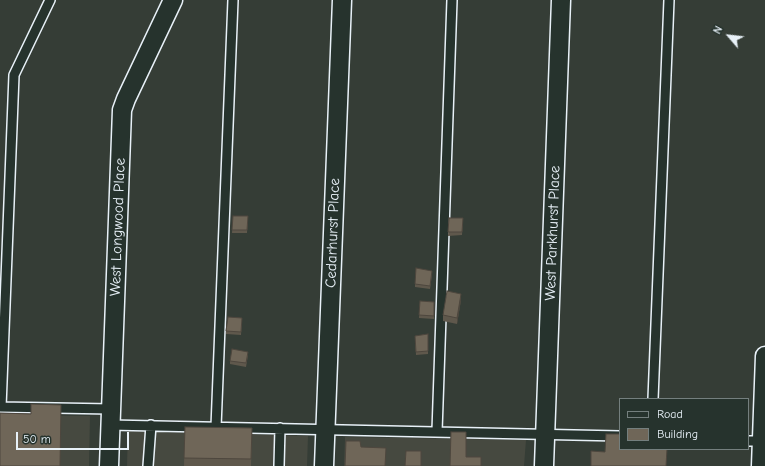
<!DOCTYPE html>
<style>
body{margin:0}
#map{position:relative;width:765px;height:466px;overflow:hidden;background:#353d36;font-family:"Comic Neue",sans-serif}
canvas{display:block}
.legend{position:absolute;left:619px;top:398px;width:130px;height:52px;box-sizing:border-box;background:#26332d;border:1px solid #747f7e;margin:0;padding:5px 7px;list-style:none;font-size:12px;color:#e8f1f8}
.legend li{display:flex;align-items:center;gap:8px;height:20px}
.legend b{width:20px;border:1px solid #747f7e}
.north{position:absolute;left:709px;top:16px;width:40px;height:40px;-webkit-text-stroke:3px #26332d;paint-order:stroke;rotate:298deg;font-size:11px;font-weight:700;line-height:16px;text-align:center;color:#e8f1f8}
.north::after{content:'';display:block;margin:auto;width:14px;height:18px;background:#e8f1f8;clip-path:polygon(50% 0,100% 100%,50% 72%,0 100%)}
.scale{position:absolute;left:16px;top:432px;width:113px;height:18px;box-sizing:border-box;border:2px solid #e8f1f8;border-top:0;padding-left:5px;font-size:12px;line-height:14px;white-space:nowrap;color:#e8f1f8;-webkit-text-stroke:3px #26332d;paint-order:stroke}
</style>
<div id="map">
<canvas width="765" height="466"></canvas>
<ul class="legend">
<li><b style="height:5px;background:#26332d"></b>Road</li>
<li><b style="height:11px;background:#6f6658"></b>Building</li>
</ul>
<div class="north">N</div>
<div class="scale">50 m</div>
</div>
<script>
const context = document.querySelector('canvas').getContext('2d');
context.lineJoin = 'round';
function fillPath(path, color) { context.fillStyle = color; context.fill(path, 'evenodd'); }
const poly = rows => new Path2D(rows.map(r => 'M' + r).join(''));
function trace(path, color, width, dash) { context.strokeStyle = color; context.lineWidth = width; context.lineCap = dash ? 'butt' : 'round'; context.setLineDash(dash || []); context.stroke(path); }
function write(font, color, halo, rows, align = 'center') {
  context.font = font + ' "Comic Neue",sans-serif'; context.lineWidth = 3; context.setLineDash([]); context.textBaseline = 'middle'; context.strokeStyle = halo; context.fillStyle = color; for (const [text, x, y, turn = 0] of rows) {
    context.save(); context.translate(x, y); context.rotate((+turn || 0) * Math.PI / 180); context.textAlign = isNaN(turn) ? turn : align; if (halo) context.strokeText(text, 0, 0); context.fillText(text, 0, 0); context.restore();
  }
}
const built = poly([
 [0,415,90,416,89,466,0,466],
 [128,431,308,436,307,466,127,466],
 [345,437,526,440,524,466,344,466]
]);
const service = poly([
 [653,399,669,0],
 [0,407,111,409],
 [1,407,14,75,50,0],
 [110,425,620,436],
 [216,427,233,0],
 [437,431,452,0],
 [748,441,765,441],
 [148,466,151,425],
 [279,466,280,428]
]);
const minor = poly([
 [109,466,122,110,126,99,173,0],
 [324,466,342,0],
 [544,466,561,0],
 [761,466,765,356]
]);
const wall = poly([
 [233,216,248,216,247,233,232,233],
 [449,218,463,218,462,235,448,236],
 [432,274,430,289,415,287,415,284],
 [461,300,457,324,443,321,443,315],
 [420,301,434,302,434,319,419,318],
 [242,318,241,335,226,334,226,331],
 [428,334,428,354,416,355,415,336],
 [248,355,246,367,230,364,230,361],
 [185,427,252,428,251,466,184,466]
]);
const shadedWall = poly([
 [461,294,461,300,457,324,457,318]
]);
const building = poly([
 [233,216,248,216,247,230,232,230,233,216],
 [449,218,463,218,462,232,448,232,449,218],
 [416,268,432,271,430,286,415,284,416,268],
 [447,291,461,294,457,318,443,315,447,291],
 [420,301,434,302,434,316,419,315,420,301],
 [228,317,242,318,241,332,226,331,228,317],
 [428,334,428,351,416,352,415,336,428,334],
 [232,349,248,352,246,363,230,361,232,349],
 [31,404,61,405,60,466,0,466,0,413,31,414,31,404],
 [185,427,252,428,251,459,184,458,185,427],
 [451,432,466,432,466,457,481,457,481,466,450,466,451,432],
 [606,434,620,434,620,449,667,449,666,466,591,466,591,451,605,452,606,434],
 [346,441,360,441,361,447,386,448,385,466,345,466,346,441],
 [406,451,421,451,421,466,405,466,406,451]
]);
const streetNames = [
 ["West Longwood Place",118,227,-88],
 ["Cedarhurst Place",333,233,-88],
 ["West Parkhurst Place",553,233,-88]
];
fillPath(built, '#464940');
trace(service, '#e8f1f8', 12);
trace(minor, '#e8f1f8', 21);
trace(service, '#26332d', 9);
trace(minor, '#26332d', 18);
fillPath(wall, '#5f584c');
fillPath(shadedWall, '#4e473e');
fillPath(building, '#6f6658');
trace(building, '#4e473e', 1);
write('15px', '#e8f1f8', '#26332d', streetNames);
</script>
